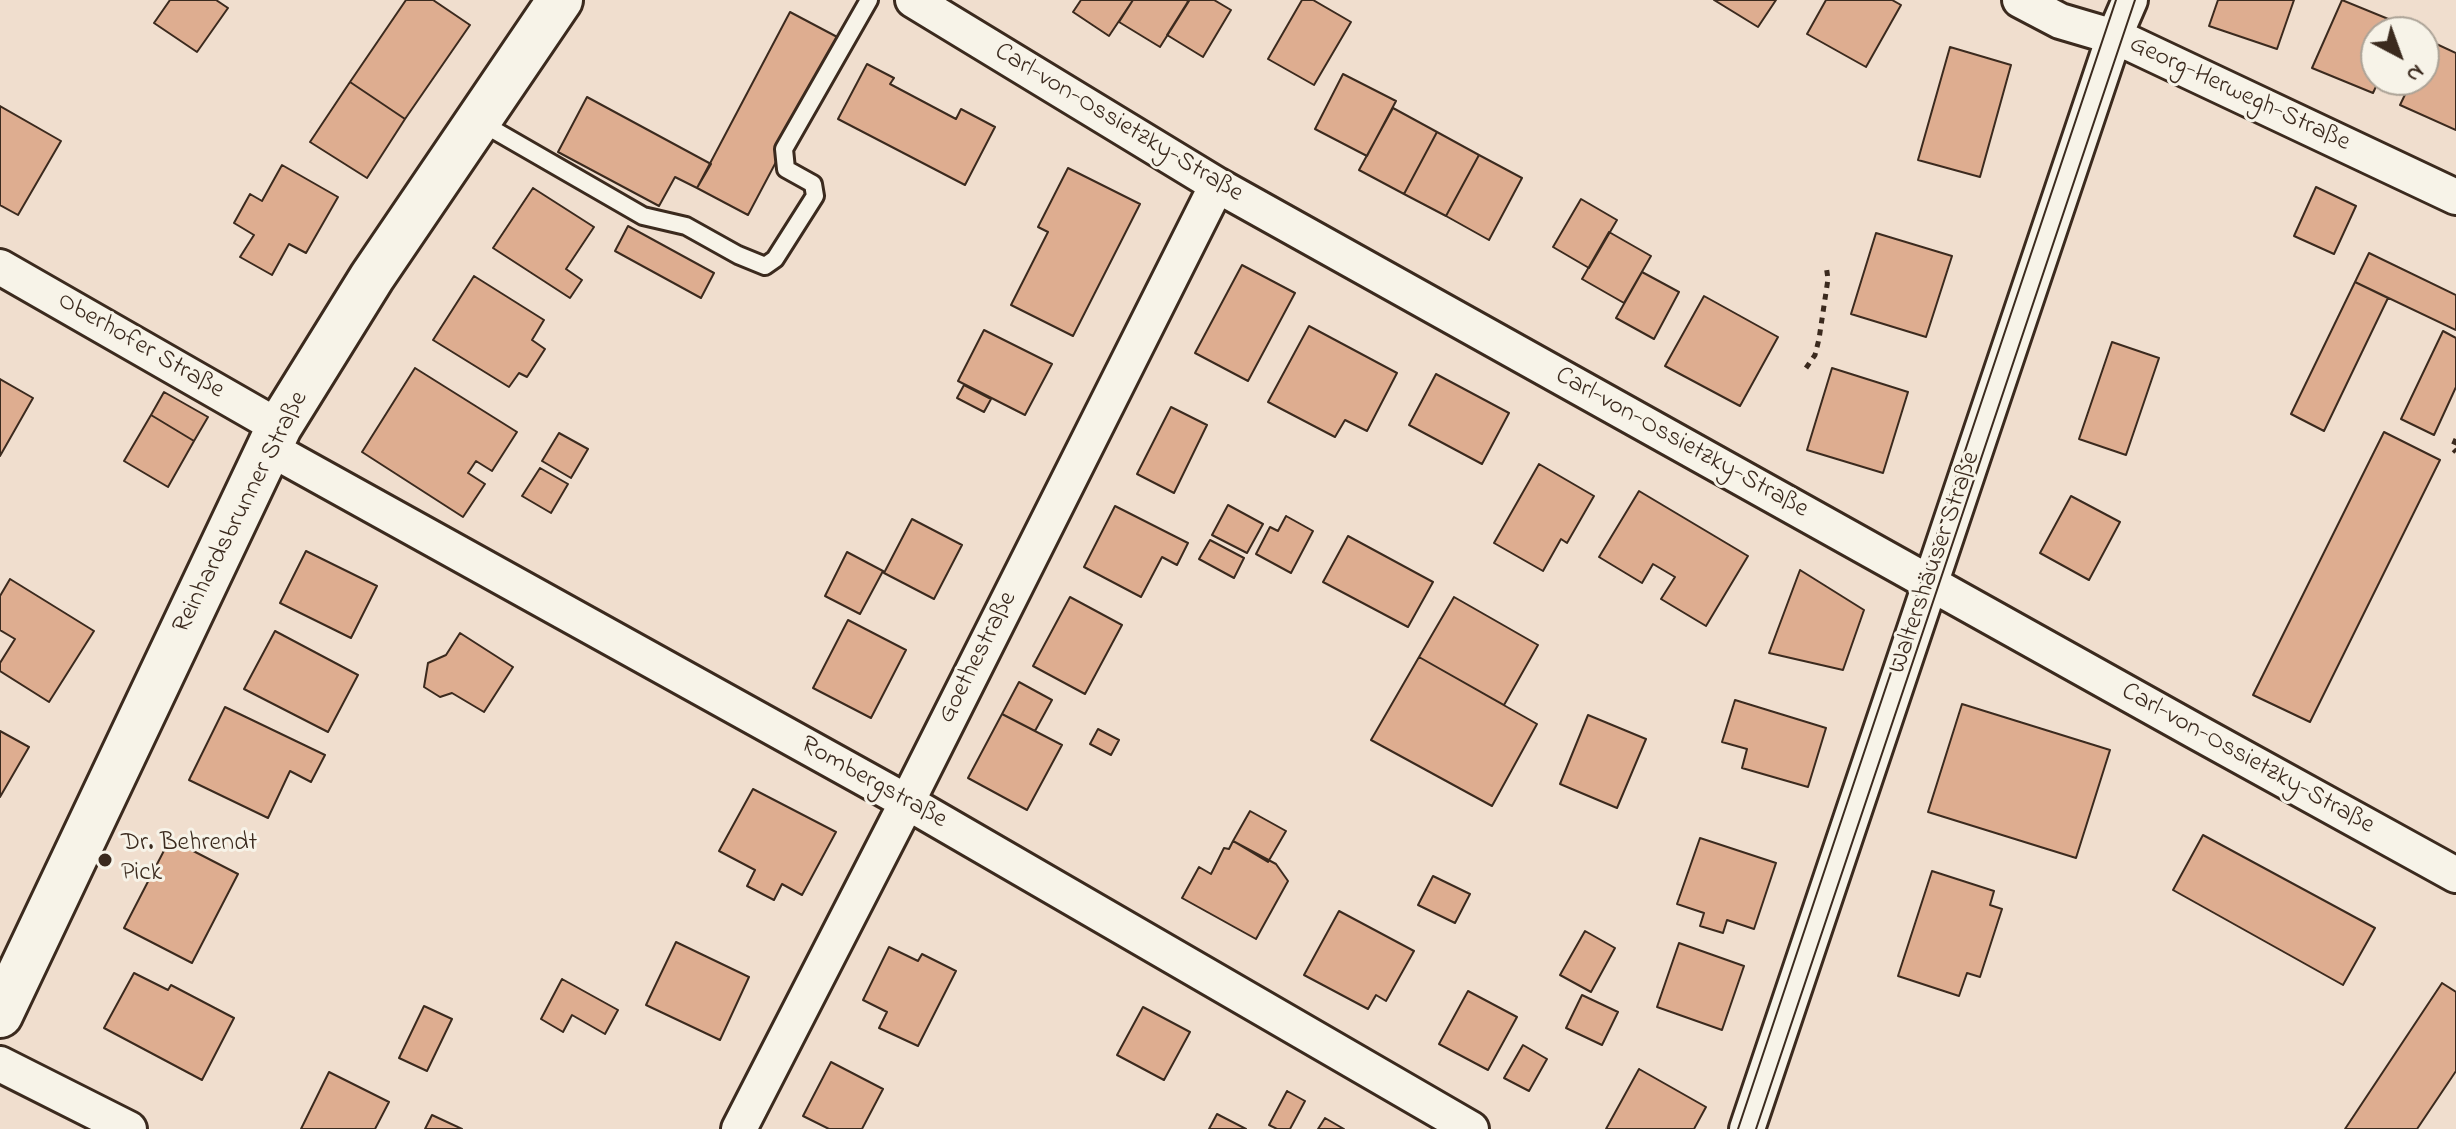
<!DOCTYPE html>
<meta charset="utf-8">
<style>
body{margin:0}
#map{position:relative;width:2456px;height:1129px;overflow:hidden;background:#f0dece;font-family:"Indie Flower",sans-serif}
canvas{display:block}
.north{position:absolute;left:2360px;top:16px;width:80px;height:80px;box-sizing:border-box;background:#f7f3e8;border:2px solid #aca397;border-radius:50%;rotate:139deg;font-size:22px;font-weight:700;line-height:32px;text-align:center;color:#3b2a1e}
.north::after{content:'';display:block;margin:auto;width:28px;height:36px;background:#3b2a1e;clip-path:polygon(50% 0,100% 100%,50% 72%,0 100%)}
</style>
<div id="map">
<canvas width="2456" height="1129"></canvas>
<div class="north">N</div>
</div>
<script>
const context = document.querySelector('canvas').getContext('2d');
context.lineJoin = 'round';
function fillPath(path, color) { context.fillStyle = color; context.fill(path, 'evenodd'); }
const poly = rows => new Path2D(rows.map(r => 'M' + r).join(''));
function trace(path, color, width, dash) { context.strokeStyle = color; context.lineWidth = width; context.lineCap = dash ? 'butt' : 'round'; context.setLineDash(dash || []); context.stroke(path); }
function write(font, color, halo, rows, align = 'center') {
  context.font = font + ' "Indie Flower",sans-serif'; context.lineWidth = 6; context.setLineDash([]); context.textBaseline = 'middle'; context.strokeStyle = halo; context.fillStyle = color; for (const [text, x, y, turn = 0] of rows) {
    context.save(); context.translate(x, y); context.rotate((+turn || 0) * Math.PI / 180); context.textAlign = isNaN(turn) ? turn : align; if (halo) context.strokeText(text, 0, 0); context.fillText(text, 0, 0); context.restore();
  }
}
const building = poly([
 [170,0,216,0,228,8,197,52,154,23,170,0],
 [406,0,433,0,470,25,405,119,350,82,406,0],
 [1081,0,1133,0,1109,36,1073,12,1081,0],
 [1133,0,1186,0,1189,1,1160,47,1119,22,1133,0],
 [1189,0,1214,0,1231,10,1203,57,1167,35,1189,0],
 [1302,0,1313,0,1351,22,1314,85,1268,59,1302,0],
 [1714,0,1776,0,1758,27,1714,0],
 [1826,0,1892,0,1901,5,1866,67,1807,34,1826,0],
 [2218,0,2294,0,2277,49,2209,26,2218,0],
 [2342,0,2403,25,2400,32,2376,32,2376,80,2379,80,2373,93,2312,68,2342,0],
 [790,12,841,39,748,215,697,188,790,12],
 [2430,41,2456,53,2456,130,2400,105,2412,80,2424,80,2424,53,2430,41],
 [1950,47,2011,65,1980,177,1918,160,1950,47],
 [867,64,894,78,890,84,956,119,961,109,995,127,965,185,838,119,867,64],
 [1343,74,1396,101,1367,156,1315,129,1343,74],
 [350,82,405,119,367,178,310,142,350,82],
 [587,97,711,164,697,188,675,177,659,206,558,152,587,97],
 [0,106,61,141,18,215,0,205,0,106],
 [1393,108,1437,132,1404,194,1359,170,1393,108],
 [1437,132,1479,155,1446,216,1404,194,1437,132],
 [1479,155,1522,178,1489,240,1446,216,1479,155],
 [282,165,338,197,306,253,289,244,272,275,240,257,254,235,234,223,250,194,262,201,282,165],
 [1068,168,1140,204,1073,336,1011,305,1048,232,1038,227,1068,168],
 [2316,187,2356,206,2334,254,2294,236,2316,187],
 [533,188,594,227,566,269,582,280,570,298,493,248,533,188],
 [1581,199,1617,220,1589,268,1553,247,1581,199],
 [628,226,714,273,701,298,615,251,628,226],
 [1609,232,1651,256,1624,303,1582,279,1609,232],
 [1876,233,1952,256,1926,337,1851,314,1876,233],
 [2369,253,2456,295,2456,330,2355,282,2369,253],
 [1242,265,1295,293,1248,381,1195,353,1242,265],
 [1642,272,1679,292,1654,339,1616,318,1642,272],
 [474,276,544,320,532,340,545,349,527,377,519,373,509,387,433,340,474,276],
 [2355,282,2388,298,2324,431,2291,414,2355,282],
 [1704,296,1778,337,1740,406,1665,366,1704,296],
 [1309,326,1397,373,1367,431,1345,420,1335,437,1268,402,1309,326],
 [984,330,1052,364,1025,415,958,381,984,330],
 [2443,331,2456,338,2456,387,2434,435,2401,419,2443,331],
 [2112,342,2159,358,2126,455,2079,439,2112,342],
 [415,368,517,432,492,471,476,461,468,473,485,484,463,517,362,452,415,368],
 [1832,368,1908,392,1883,473,1807,450,1832,368],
 [1436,374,1509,413,1482,464,1409,425,1436,374],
 [0,379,33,398,0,456,0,379],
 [964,385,991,399,984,412,957,398,964,385],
 [164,392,208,417,194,441,151,415,164,392],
 [1171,407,1207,425,1174,493,1137,474,1171,407],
 [151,415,194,441,168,487,124,461,151,415],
 [2384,432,2440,460,2310,722,2253,695,2384,432],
 [559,433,588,449,571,478,542,461,559,433],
 [1539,464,1594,496,1567,543,1561,539,1543,571,1494,543,1539,464],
 [540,468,568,484,551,513,522,496,540,468],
 [1639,491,1748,556,1706,626,1661,599,1675,577,1653,564,1642,583,1599,557,1639,491],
 [2071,496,2120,522,2089,580,2040,553,2071,496],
 [1228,505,1263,524,1247,553,1212,535,1228,505],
 [1115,506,1188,543,1177,565,1162,557,1141,597,1084,567,1115,506],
 [1286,516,1313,531,1291,573,1256,554,1270,527,1278,531,1286,516],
 [912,519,962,545,934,599,884,573,912,519],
 [1348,536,1433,582,1408,627,1323,582,1348,536],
 [1210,540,1244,558,1234,578,1199,559,1210,540],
 [306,551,377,586,351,638,280,603,306,551],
 [847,552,883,571,860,614,825,596,847,552],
 [1800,570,1864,610,1843,670,1769,653,1800,570],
 [10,579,94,631,49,702,0,671,0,663,15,639,0,630,0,596,10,579],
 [1070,597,1122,625,1085,694,1033,666,1070,597],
 [1454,597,1538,645,1504,705,1419,657,1454,597],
 [848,620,906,650,871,718,813,688,848,620],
 [275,631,358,675,328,732,244,689,275,631],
 [460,633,513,667,484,712,452,693,440,697,424,687,428,663,446,655,460,633],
 [1419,657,1537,724,1492,806,1371,740,1419,657],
 [1019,682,1052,700,1035,731,1002,714,1019,682],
 [1735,700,1826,728,1808,787,1742,768,1747,749,1722,742,1735,700],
 [1962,704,2110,750,2076,858,1928,812,1962,704],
 [225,707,325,755,311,782,290,771,268,818,189,780,225,707],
 [1002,714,1062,745,1027,810,968,778,1002,714],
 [1588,715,1646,739,1617,808,1560,784,1588,715],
 [1098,729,1119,740,1111,755,1090,744,1098,729],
 [0,731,29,747,0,797,0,731],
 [753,789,836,832,802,895,782,884,774,900,747,886,755,870,719,851,753,789],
 [1250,811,1286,831,1268,862,1233,841,1250,811],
 [2203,835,2375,928,2343,985,2173,890,2203,835],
 [1700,838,1776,863,1754,929,1727,920,1723,933,1700,926,1704,913,1677,904,1700,838],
 [170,839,238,874,192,963,124,928,170,839],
 [1233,841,1276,864,1288,881,1256,939,1182,898,1199,867,1211,874,1224,848,1229,849,1233,841],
 [1932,871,1994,891,1990,905,2002,909,1980,977,1967,973,1959,996,1898,976,1932,871],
 [1433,876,1470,894,1455,923,1418,905,1433,876],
 [1339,911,1414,951,1386,1001,1376,995,1368,1009,1304,975,1339,911],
 [1585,931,1615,948,1591,992,1560,975,1585,931],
 [676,942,749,977,720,1040,646,1005,676,942],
 [1679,943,1744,966,1722,1030,1657,1007,1679,943],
 [889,947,918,961,922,954,956,971,918,1046,879,1028,887,1012,863,1000,889,947],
 [134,973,168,990,171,985,234,1018,202,1080,104,1028,134,973],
 [562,979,618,1010,605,1034,572,1015,563,1032,541,1019,562,979],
 [2442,983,2456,992,2456,1071,2417,1129,2345,1129,2442,983],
 [1468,991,1517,1017,1488,1070,1439,1044,1468,991],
 [1582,995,1618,1012,1602,1045,1566,1028,1582,995],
 [424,1006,452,1019,427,1071,399,1058,424,1006],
 [1143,1007,1190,1032,1164,1080,1117,1055,1143,1007],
 [1523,1045,1547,1059,1529,1091,1504,1078,1523,1045],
 [831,1062,883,1089,862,1129,829,1129,803,1116,831,1062],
 [1639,1069,1706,1107,1694,1129,1606,1129,1639,1069],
 [329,1072,389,1102,375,1129,301,1129,329,1072],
 [1287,1091,1305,1101,1290,1129,1277,1129,1269,1125,1287,1091],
 [1217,1114,1246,1129,1209,1129,1217,1114],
 [432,1115,462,1129,425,1129,432,1115],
 [1325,1118,1344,1129,1318,1129,1325,1118]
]);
const path = poly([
 [1806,368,1815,355,1819,339,1828,279,1826,265],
 [2456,439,2452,448,2456,452]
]);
const lane = poly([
 [480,122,643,216,686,226,738,255,765,266,775,259,815,196,813,184,786,169,784,149,869,0]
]);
const street = poly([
 [913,0,1217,185,2195,731,2456,875],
 [2020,0,2060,21,2121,39,2456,197],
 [0,267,279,427],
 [269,448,907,802,1471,1129],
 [0,1064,129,1129],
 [739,1129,907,802,1217,185],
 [1747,1129,2114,37,2130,0]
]);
const secondary = poly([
 [0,1015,279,427,372,277,560,0]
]);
const tram = poly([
 [1738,1129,2116,0],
 [1756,1129,2135,0]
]);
const markers = [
 [105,860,8,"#3b2a1e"]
];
const streetNames = [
 ["Georg-Herwegh-Straße",2239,95,25],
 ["Carl-von-Ossietzky-Straße",1118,124,31],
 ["Oberhofer Straße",140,347,30],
 ["Carl-von-Ossietzky-Straße",1681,444,29],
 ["Reinhardsbrunner Straße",242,513,-63],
 ["Waltershäuser Straße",1936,563,-71],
 ["Goethestraße",979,658,-63],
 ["Carl-von-Ossietzky-Straße",2247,760,29],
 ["Rombergstraße",873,784,29]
];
const poiNames = [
 ["Dr. Behrendt",121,845],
 ["Pick",121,875]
];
fillPath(building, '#dead90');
trace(building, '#3b2a1e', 2);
trace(lane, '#3b2a1e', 22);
trace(street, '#3b2a1e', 40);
trace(secondary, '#3b2a1e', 50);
trace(path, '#3b2a1e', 5, [6, 6]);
trace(lane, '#f7f3e8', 16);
trace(street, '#f7f3e8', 34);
trace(secondary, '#f7f3e8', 44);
trace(tram, '#3b2a1e', 2);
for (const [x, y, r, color] of markers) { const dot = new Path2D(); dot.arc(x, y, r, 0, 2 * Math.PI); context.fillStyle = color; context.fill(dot); trace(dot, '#f7f3e8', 3); }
write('26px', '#3b2a1e', '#f7f3e8', streetNames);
write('26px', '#3b2a1e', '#f7f3e8', poiNames, 'left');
</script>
